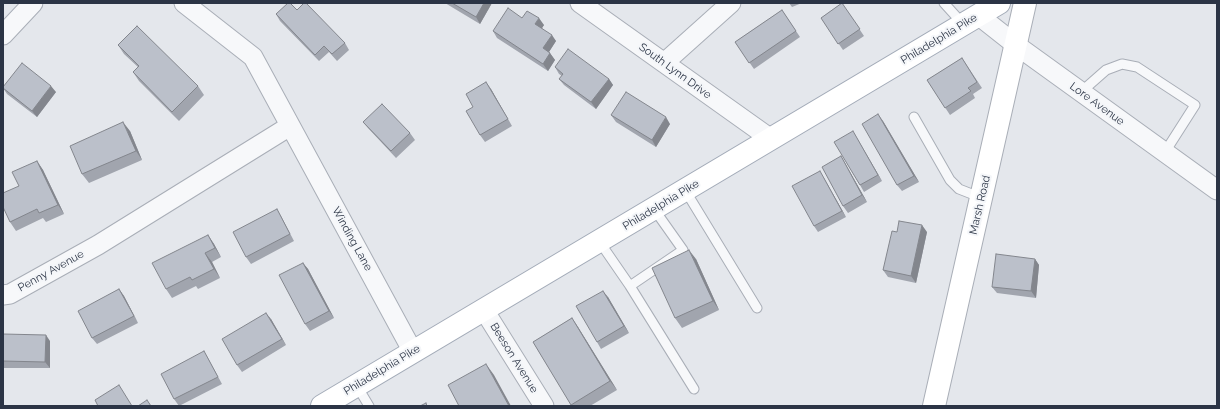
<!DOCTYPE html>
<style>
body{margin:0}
#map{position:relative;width:1220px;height:409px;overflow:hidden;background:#e4e7ec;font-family:Raleway,sans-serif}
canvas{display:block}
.frame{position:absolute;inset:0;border:4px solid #2b3445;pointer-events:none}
</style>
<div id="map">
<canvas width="1220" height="409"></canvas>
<div class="frame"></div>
</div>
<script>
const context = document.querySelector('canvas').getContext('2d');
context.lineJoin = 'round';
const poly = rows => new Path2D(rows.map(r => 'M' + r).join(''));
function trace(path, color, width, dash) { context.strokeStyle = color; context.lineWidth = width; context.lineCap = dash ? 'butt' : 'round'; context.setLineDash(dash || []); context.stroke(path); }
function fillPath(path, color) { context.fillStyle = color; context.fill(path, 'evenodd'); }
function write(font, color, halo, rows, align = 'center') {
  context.font = font + ' Raleway,sans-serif'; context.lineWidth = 4; context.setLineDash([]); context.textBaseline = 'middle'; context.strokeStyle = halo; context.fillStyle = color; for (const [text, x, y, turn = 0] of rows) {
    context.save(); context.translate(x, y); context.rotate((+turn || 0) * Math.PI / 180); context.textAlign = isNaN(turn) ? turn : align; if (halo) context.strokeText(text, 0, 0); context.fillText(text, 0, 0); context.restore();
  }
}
const lane = poly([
 [944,3,963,24],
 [1081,92,1106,70,1122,64,1137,67,1195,105,1165,152],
 [914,117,950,180,959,189,982,198],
 [685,190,757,308],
 [599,241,630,286,683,250,654,209],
 [630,286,694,389],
 [357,386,369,406]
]);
const street = poly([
 [184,3,253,57,413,352],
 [580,3,771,139],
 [978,15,1016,45,1217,190],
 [3,35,33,3],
 [664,63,731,3],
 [3,295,10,294,98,245,290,126],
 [484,310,544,406]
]);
const secondary = poly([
 [934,406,1025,3]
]);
const primary = poly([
 [322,406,999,3]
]);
const wall = poly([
 [445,3,492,3,480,24],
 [789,3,802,3,792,7],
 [842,3,864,36,843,50,821,18],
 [782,10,800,37,754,69,735,42],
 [276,14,345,43,349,50,337,61,329,52,319,61,280,21],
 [522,18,544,25,542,28,556,41,549,52,555,60,548,71,497,38,493,31],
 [118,45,198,86,204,95,179,121,139,81,133,72,138,67,124,54],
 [962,58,982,88,973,94,975,98,950,115,927,80],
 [555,67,609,79,613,85,596,109,564,85,559,79,562,76,559,74],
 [3,88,56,92,37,117,7,94],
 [491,89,512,126,485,142,480,135,473,107],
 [611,115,670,124,656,147,616,122],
 [883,121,919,182,902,191,897,185],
 [363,122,410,133,415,140,396,158,368,128],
 [130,131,142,160,89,183,82,174],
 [853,131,857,138,882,181,864,192,860,185],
 [841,156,845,163,867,202,848,213,843,206],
 [37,161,43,170,64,214,46,222,43,218,16,231,10,222,19,186],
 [824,178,846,217,818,232,814,226],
 [277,209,281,216,294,241,251,264,246,257],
 [897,232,927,232,916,283,888,277,883,270],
 [208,235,214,244,221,257,212,262,220,278,198,289,196,286,172,298,166,289],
 [696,259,719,310,682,328,675,318],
 [1035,259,1039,265,1036,298,997,293,992,287],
 [303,263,308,269,334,318,310,331,305,324],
 [119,289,124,296,138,323,97,344,92,338],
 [608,297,629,333,601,349,597,342],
 [572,318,578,327,617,390,590,406,572,406,533,342],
 [271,319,286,345,242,372,237,365],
 [3,334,50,341,50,368,3,368],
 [204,351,208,358,222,384,179,406,174,399]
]);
const shadedWall = poly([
 [484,3,492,3,480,24,476,17],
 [539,18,544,25,540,31,535,24],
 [552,35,556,41,547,55,543,48],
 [550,53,555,60,548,71,543,64],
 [609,79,613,85,596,109,591,102],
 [486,82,491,89,512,126,508,119],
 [51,86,56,92,37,117,32,111],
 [878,114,883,121,919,182,914,176],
 [666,117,670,124,656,147,652,140],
 [123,122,130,131,142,160,136,151],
 [853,131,857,138,882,181,878,175],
 [841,156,845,163,867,202,862,195],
 [37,161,43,170,64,214,58,205],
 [820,171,824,178,846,217,842,211],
 [922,225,927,232,916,283,911,276],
 [208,235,214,244,221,257,215,248],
 [689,250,696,259,719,310,713,301],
 [205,253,212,262,220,278,214,269],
 [1035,259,1039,265,1036,298,1031,291],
 [303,263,308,269,334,318,329,311],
 [119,289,124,296,138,323,134,316],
 [603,291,608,297,629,333,624,326],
 [266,313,271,319,286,345,282,339],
 [572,318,578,327,617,390,610,381],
 [46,335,50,341,50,368,45,362],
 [486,364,494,375,511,406,509,406]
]);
const building = poly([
 [288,3,290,3,297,10,304,3,306,3,345,43,332,54,324,46,315,55,276,14,288,3],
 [452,3,484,3,476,17,452,3],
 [842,3,860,29,838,44,821,18,842,3],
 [508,8,522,18,527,11,539,18,535,24,552,35,543,48,550,53,543,64,493,31,508,8],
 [782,10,796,31,749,63,735,42,782,10],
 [137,26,198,86,172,112,133,72,139,66,118,45,137,26],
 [568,49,609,79,591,102,559,79,563,74,555,67,568,49],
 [962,58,977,82,968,88,971,91,945,108,927,80,962,58],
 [22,63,51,86,32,111,3,88,3,87,22,63],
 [486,82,508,119,480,135,466,111,473,107,466,94,486,82],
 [626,92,666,117,652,140,611,115,626,92],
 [382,104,410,133,391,151,363,122,382,104],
 [878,114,914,176,897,185,862,124,878,114],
 [123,122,136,151,82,174,70,146,123,122],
 [853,131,878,175,860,185,834,142,853,131],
 [841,156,862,195,843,206,822,167,841,156],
 [37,161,58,205,39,213,37,209,10,222,3,207,3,193,19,186,12,172,37,161],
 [820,171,842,211,814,226,792,186,820,171],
 [277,209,290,234,246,257,233,232,277,209],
 [899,221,922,225,911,276,883,270,892,231,897,232,899,221],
 [208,235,215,248,205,253,214,269,192,280,190,277,166,289,152,263,208,235],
 [689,250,713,301,675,318,652,268,689,250],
 [996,254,1035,259,1031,291,992,287,996,254],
 [303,263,329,311,305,324,279,275,303,263],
 [119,289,134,316,92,338,78,311,119,289],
 [603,291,624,326,597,342,576,306,603,291],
 [266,313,282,339,237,365,222,339,266,313],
 [572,318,610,381,571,405,533,342,572,318],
 [3,334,46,335,45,362,3,361,3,334],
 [204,351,218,377,174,399,161,374,204,351],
 [486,364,509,406,459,406,448,385,486,364],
 [119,385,132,406,98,406,95,400,119,385],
 [147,400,151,406,138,406,147,400],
 [426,403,427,406,420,406,426,403]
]);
const streetNames = [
 ["Philadelphia Pike",939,39,-31],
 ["South Lynn Drive",675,71,36],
 ["Lore Avenue",1097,104,36],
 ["Philadelphia Pike",661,205,-31],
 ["Marsh Road",980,205,-77],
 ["Winding Lane",352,239,61],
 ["Penny Avenue",51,271,-29],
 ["Beeson Avenue",514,358,58],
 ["Philadelphia Pike",382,370,-31]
];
trace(lane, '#a9aeb7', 11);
trace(street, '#a9aeb7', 21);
trace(secondary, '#a9aeb7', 24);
trace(primary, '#a3abb8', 24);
trace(lane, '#f7f8fa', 9);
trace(street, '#f7f8fa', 19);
trace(secondary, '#fff', 22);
trace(primary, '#fff', 22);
fillPath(wall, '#a1a5ae');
fillPath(shadedWall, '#83868d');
fillPath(building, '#bbc0ca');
trace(building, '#83868d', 1);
write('11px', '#2b3445', '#f4f6f9', streetNames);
</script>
